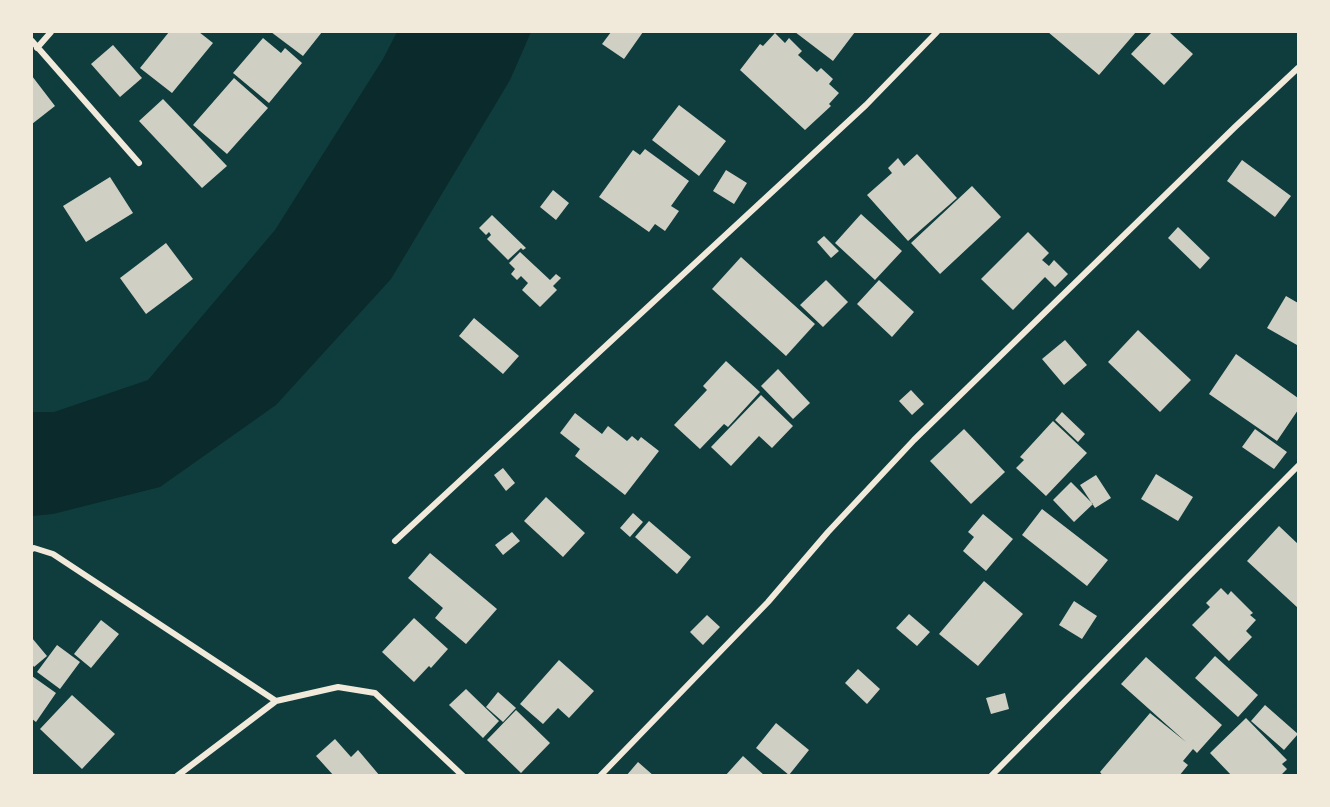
<!DOCTYPE html>
<style>
body{margin:0}
#map{position:relative;width:1330px;height:807px;overflow:hidden;background:#0f3d3e;font-family:Georgia,serif}
canvas{display:block}
.frame{position:absolute;inset:0;border:33px solid #f1e9da;pointer-events:none}
</style>
<div id="map">
<canvas width="1330" height="807"></canvas>
<div class="frame"></div>
</div>
<script>
const context = document.querySelector('canvas').getContext('2d');
context.lineJoin = 'round';
function fillPath(path, color) { context.fillStyle = color; context.fill(path, 'evenodd'); }
const poly = rows => new Path2D(rows.map(r => 'M' + r).join(''));
function trace(path, color, width, dash) { context.strokeStyle = color; context.lineWidth = width; context.lineCap = dash ? 'butt' : 'round'; context.setLineDash(dash || []); context.stroke(path); }
const water = poly([
 [397,32,531,32,510,80,391,279,276,405,160,487,53,514,32,516,32,412,54,412,148,380,275,230,383,59]
]);
const building = poly([
 [169,32,199,32,213,43,172,93,140,68],
 [271,32,322,32,303,56],
 [611,32,643,32,624,59,602,44],
 [795,32,855,32,833,61],
 [1048,32,1136,32,1099,75],
 [1152,32,1169,32,1193,54,1164,85,1131,54],
 [775,33,785,43,789,38,802,51,798,55,817,72,821,68,833,79,829,84,839,93,829,104,831,106,805,130,740,70,760,44,763,46],
 [263,38,281,53,285,48,302,63,269,103,233,73],
 [113,45,142,78,120,97,91,64],
 [32,76,55,106,32,124],
 [234,78,268,108,227,154,193,125],
 [163,99,227,166,202,188,139,121],
 [679,105,726,141,699,176,652,140],
 [645,149,689,181,671,206,679,211,665,231,655,224,649,232,599,197,633,150,640,155],
 [917,154,957,198,908,241,867,195,892,173,888,168,898,158,904,166],
 [1242,160,1291,196,1275,217,1227,181],
 [726,170,747,183,734,204,713,191],
 [110,177,133,213,86,242,63,206],
 [972,186,1001,217,940,274,911,243],
 [553,190,569,203,556,220,540,207],
 [861,214,902,251,875,280,835,243],
 [492,215,526,248,523,250,521,248,508,260,487,239,491,235,489,232,486,235,479,228],
 [1178,227,1210,258,1200,269,1168,238],
 [1028,232,1049,253,1042,260,1049,266,1054,260,1068,274,1055,287,1045,277,1013,310,981,279],
 [824,236,839,251,831,258,817,242],
 [166,243,193,279,146,314,120,278],
 [520,252,550,280,556,274,561,278,553,286,557,290,540,307,522,290,528,283,521,276,517,280,511,274,515,269,509,263],
 [741,257,815,324,786,356,712,289],
 [826,280,848,302,823,327,800,305],
 [879,280,914,312,892,337,857,304],
 [1286,296,1298,303,1298,342,1297,345,1267,328],
 [474,318,519,356,503,374,459,336],
 [1138,330,1191,380,1160,412,1108,362],
 [1065,340,1087,365,1064,385,1042,359],
 [1236,354,1298,398,1298,410,1277,441,1209,394],
 [726,361,760,392,728,427,724,424,700,449,674,425,707,390,703,386],
 [778,369,810,403,793,419,761,386],
 [911,390,924,404,912,415,899,401],
 [761,395,793,426,772,448,759,436,731,466,711,447],
 [1062,412,1085,434,1078,442,1055,420],
 [575,413,602,434,608,426,627,441,632,436,638,441,641,437,659,451,625,495,575,456,580,449,560,433],
 [1053,421,1087,453,1046,496,1016,468,1024,460,1020,457],
 [964,429,1005,472,971,504,930,461],
 [1255,429,1287,452,1274,469,1242,447],
 [503,468,515,483,506,491,494,475],
 [1156,474,1193,497,1178,521,1141,499],
 [1096,475,1111,498,1095,508,1080,485],
 [1071,482,1093,504,1074,522,1053,500],
 [546,497,585,533,563,557,524,521],
 [1042,509,1108,560,1087,586,1022,535],
 [633,513,643,522,630,537,620,528],
 [983,514,1013,539,986,571,963,551,974,537,968,532],
 [649,521,691,557,677,574,635,537],
 [1279,526,1298,544,1298,608,1247,561],
 [512,532,520,541,503,555,495,545],
 [430,553,497,609,466,644,435,618,443,608,408,578],
 [984,581,1023,614,978,666,939,634],
 [1221,588,1228,595,1231,591,1253,613,1250,615,1256,620,1246,631,1252,637,1229,661,1192,625,1210,607,1206,603],
 [1074,601,1097,616,1082,639,1059,625],
 [909,614,930,632,917,646,896,628],
 [707,615,720,627,703,645,690,632],
 [414,618,448,649,431,668,429,666,414,682,382,652],
 [101,620,119,634,91,668,74,654],
 [32,638,47,656,34,667,32,664],
 [57,645,80,662,60,689,37,672],
 [1215,656,1258,695,1238,717,1195,678],
 [1146,657,1222,725,1197,753,1193,749,1183,761,1188,765,1179,776,1103,776,1100,772,1150,713,1186,742,1121,684],
 [559,660,594,691,569,718,558,708,543,724,520,704],
 [858,669,880,689,867,704,845,683],
 [32,676,56,693,36,722,32,719],
 [466,689,499,721,483,738,449,705],
 [498,692,516,708,503,722,486,707],
 [1005,693,1009,709,991,714,986,698],
 [72,695,115,734,82,769,40,729],
 [1265,705,1298,734,1284,750,1251,721],
 [516,710,550,743,521,773,487,740],
 [1246,718,1287,760,1282,764,1287,769,1280,776,1232,776,1210,753],
 [776,723,809,750,789,775,756,748],
 [335,739,351,757,358,750,380,776,334,776,316,756],
 [743,756,765,776,725,776],
 [638,762,654,776,626,776]
]);
const minor = poly([
 [32,41,139,163],
 [37,48,51,32],
 [395,541,866,105,937,32],
 [32,549,34,548,53,554,276,701],
 [177,776,276,701,338,687,375,693,463,776],
 [600,776,768,602,828,532,914,440,1235,127,1298,68],
 [991,776,1298,466]
]);
fillPath(water, '#0a2a2b');
fillPath(building, '#cfcfc3');
trace(minor, '#f1e9da', 6);
</script>
